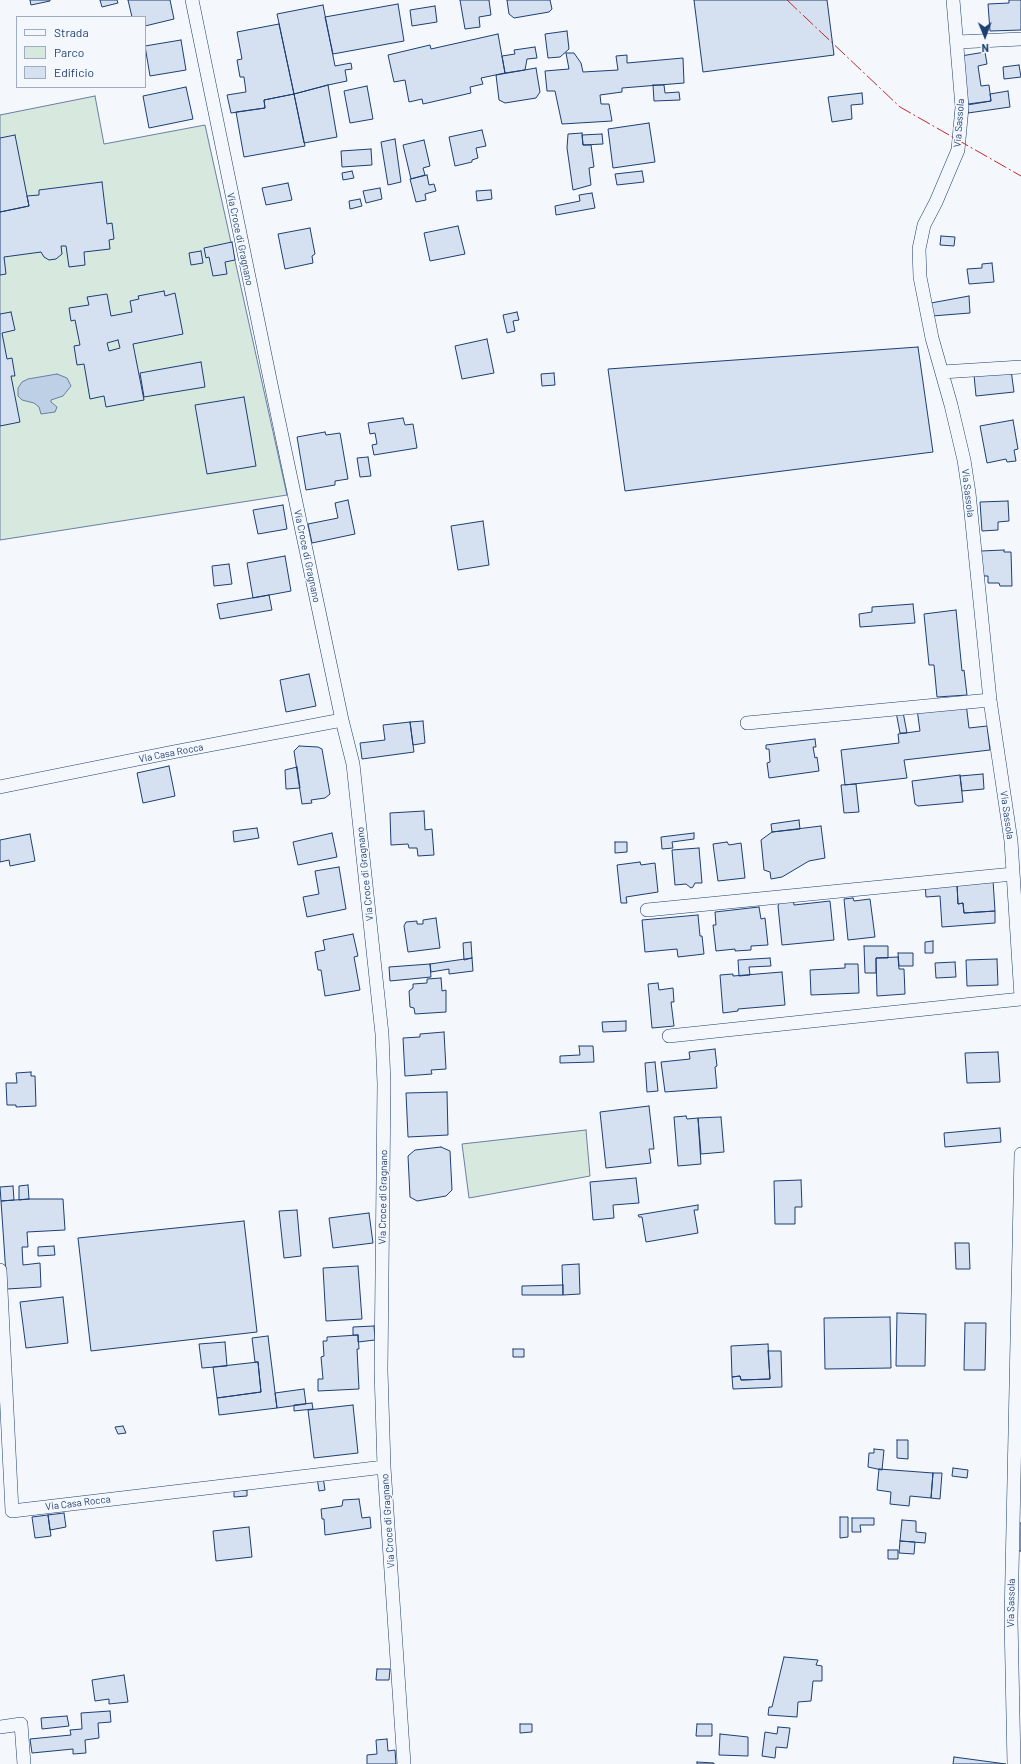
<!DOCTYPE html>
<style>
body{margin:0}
#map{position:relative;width:1021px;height:1764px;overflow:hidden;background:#f4f7fb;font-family:Barlow,sans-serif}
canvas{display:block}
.legend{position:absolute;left:16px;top:16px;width:130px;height:72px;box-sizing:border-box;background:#f4f7fb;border:1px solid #9eadc5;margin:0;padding:5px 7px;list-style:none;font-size:12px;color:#1d3f73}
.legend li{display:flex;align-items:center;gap:8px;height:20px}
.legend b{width:20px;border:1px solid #9eadc5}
.north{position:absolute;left:965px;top:16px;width:40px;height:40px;-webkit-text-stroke:3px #f4f7fb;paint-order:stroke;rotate:179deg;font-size:11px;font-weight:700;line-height:16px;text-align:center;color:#1d3f73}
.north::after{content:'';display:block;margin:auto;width:14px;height:18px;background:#1d3f73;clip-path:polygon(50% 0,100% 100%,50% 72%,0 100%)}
</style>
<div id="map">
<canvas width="1021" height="1764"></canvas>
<ul class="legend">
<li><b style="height:5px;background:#f4f7fb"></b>Strada</li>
<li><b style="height:11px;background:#d7e8df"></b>Parco</li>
<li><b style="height:11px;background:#d5e0f0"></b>Edificio</li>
</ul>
<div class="north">N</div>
</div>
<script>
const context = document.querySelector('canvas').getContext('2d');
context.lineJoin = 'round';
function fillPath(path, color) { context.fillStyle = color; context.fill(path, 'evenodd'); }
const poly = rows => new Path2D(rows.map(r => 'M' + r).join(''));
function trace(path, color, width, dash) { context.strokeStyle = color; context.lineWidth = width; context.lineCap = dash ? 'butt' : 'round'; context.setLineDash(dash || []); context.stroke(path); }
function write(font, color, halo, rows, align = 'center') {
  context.font = font + ' Barlow,sans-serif'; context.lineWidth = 3; context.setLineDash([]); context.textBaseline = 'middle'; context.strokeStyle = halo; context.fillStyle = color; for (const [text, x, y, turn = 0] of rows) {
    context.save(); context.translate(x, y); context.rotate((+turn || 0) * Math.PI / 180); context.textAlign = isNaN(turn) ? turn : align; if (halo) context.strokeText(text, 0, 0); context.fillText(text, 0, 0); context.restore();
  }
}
const green = poly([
 [95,96,104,144,205,125,287,495,0,540,0,115,95,96],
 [586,1130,590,1176,469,1198,462,1144,586,1130]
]);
const water = poly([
 [57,374,67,378,71,386,63,396,51,400,51,402,57,407,55,412,41,414,39,407,34,403,22,400,18,396,18,388,22,382,28,379,57,374]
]);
const building = poly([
 [30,0,50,0,50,1,31,5,30,0],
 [100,0,117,0,118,3,102,7,100,0],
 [128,0,170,0,174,19,145,26,145,17,132,17,128,0],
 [460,0,489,0,491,15,479,17,480,27,465,29,460,0],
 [507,0,550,0,552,9,549,12,514,18,509,14,507,0],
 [694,0,827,0,834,55,703,72,694,0],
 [1009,0,1021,0,1021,30,990,31,988,4,1009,3,1009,0],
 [398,4,404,41,333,54,325,17,398,4],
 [323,5,335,66,351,63,352,69,345,70,347,81,328,85,294,94,277,14,323,5],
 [435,6,437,22,412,26,410,10,435,6],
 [279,24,294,94,264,100,265,108,231,113,227,95,246,92,244,77,240,77,237,60,242,59,237,32,279,24],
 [567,31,569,49,560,57,548,58,545,34,567,31],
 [498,34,505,73,481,78,483,84,470,87,471,93,423,104,422,99,409,102,405,80,394,82,388,55,430,45,431,49,498,34],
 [181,40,186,70,150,76,145,46,181,40],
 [535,47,537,58,527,59,525,70,505,73,502,56,515,54,514,50,535,47],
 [985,52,987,64,978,66,981,86,989,85,991,101,968,104,961,56,985,52],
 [566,53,574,53,581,63,583,72,618,70,616,56,627,55,627,63,683,58,684,83,622,88,622,92,600,95,601,104,609,104,612,121,562,124,555,91,547,91,545,71,569,69,566,53],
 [1019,65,1021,77,1004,79,1003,67,1019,65],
 [536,68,540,92,536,98,505,103,499,100,496,75,536,68],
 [328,85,337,137,304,143,294,94,328,85],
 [653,85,664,85,665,93,679,92,680,100,654,101,653,85],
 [367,86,373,119,350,123,344,91,367,86],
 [186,87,193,119,149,128,143,96,186,87],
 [1008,91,1010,107,968,113,967,105,991,101,990,94,1008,91],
 [862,93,863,104,851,105,852,119,832,122,828,97,862,93],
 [294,94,305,146,244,157,236,112,265,108,264,100,294,94],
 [649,123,655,162,613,168,608,129,649,123],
 [482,130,486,146,476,148,478,158,472,160,472,162,455,166,449,137,482,130],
 [582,133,583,145,591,145,594,167,589,168,591,185,573,190,567,148,568,134,582,133],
 [602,134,603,144,583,145,582,135,602,134],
 [15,135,29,206,0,212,0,138,15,135],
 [395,139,401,182,388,185,381,142,395,139],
 [424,140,430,166,423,168,425,175,411,179,403,145,424,140],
 [371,149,372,165,342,167,341,151,371,149],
 [352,171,354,178,343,180,342,173,352,171],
 [642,171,644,182,617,185,615,174,642,171],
 [427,175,429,185,434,184,436,191,425,194,426,200,416,202,410,179,427,175],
 [102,182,107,224,112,223,114,239,109,240,110,249,84,252,85,265,69,267,66,246,61,246,62,254,56,259,49,260,44,257,41,252,4,257,6,274,0,275,0,212,29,206,27,196,39,195,39,190,102,182],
 [288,183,292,200,266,205,262,188,288,183],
 [380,188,382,199,366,203,363,191,380,188],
 [491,190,492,199,477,201,476,191,491,190],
 [592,193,595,208,556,215,555,206,580,201,579,195,592,193],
 [360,199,362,206,350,209,349,201,360,199],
 [458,226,465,254,430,261,424,233,458,226],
 [310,228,315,254,312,256,313,263,285,269,278,234,310,228],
 [941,236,955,237,954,246,940,245,941,236],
 [232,242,235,260,225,262,227,274,213,276,209,257,206,258,204,248,232,242],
 [201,251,203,263,191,265,189,253,201,251],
 [992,263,994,282,969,284,967,269,982,268,982,264,992,263],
 [164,291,165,296,175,293,183,334,133,344,144,400,106,407,104,396,90,399,84,364,77,365,74,346,80,345,75,320,71,321,69,308,89,305,87,297,107,294,111,316,132,312,130,301,139,299,138,296,164,291],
 [118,340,120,348,109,351,107,343,118,340],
 [969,296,970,313,932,316,931,303,969,296],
 [11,312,15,330,2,333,7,359,12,358,15,376,11,376,20,422,0,426,0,314,11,312],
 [517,312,519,320,513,321,515,331,507,333,503,315,517,312],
 [487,339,494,373,462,379,455,346,487,339],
 [918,347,933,452,625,491,608,369,918,347],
 [201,362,205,387,144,397,140,373,201,362],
 [1011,370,1014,392,976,396,974,375,1011,370],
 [554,373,555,385,542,386,541,374,554,373],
 [244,397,256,466,207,474,195,405,244,397],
 [403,418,405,425,413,424,417,448,374,455,372,445,377,444,375,433,370,434,368,423,403,418],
 [1013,420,1018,449,1014,450,1016,461,1007,462,1006,459,987,463,980,426,1013,420],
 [325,432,326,435,340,433,348,479,335,481,335,485,306,490,297,437,325,432],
 [368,457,371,476,360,477,357,458,368,457],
 [348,500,355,534,312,543,308,524,338,518,335,503,348,500],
 [1008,501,1009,521,998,522,998,530,982,531,980,502,1008,501],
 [283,505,287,529,258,534,253,510,283,505],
 [483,521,489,565,458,570,451,526,483,521],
 [1004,550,1004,552,1011,552,1012,586,1000,586,999,583,988,583,988,576,982,576,981,551,1004,550],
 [285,556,291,591,253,598,247,563,285,556],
 [229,564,232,584,214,586,212,566,229,564],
 [269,595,272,610,220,619,217,604,269,595],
 [913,604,915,623,860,627,859,614,872,612,872,607,913,604],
 [956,610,962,671,964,670,967,695,937,697,934,665,929,665,924,614,956,610],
 [309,674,316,706,286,712,280,680,309,674],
 [966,703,969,728,987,726,990,750,904,760,907,778,845,785,841,750,899,743,898,734,920,731,917,709,966,703],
 [896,712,903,712,907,733,900,733,896,712],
 [423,721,425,743,413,745,410,722,423,721],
 [410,722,414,752,362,759,360,743,385,740,383,725,410,722],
 [815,739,816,747,813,747,815,758,817,757,819,771,769,778,767,763,770,762,769,749,766,749,766,745,815,739],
 [299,746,318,747,322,749,330,794,325,798,311,800,312,803,302,804,294,751,299,746],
 [169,766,175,796,143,803,137,773,169,766],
 [297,767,300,788,286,789,285,770,297,767],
 [983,774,984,789,962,791,960,776,983,774],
 [960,775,963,802,918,806,915,804,912,781,960,775],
 [856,784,859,812,844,813,841,785,856,784],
 [424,811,425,830,432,829,434,855,418,856,417,848,409,848,408,844,391,845,390,813,424,811],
 [799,820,800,829,772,832,771,824,799,820],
 [821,826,825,858,809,861,782,877,771,879,770,872,764,870,761,840,772,832,821,826],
 [257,828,259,838,234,842,233,831,257,828],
 [332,833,337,857,298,865,293,842,332,833],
 [694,833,694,839,672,842,673,848,662,849,661,837,694,833],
 [30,834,35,861,10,866,9,860,0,862,0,840,30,834],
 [615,842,627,842,627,852,615,853,615,842],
 [727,842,729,845,741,843,745,878,718,881,713,844,727,842],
 [699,848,702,883,695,883,693,887,691,888,686,884,675,885,672,850,699,848],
 [640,862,641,865,655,863,658,892,626,897,627,903,621,903,617,865,640,862],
 [339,867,346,909,307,917,303,897,319,894,315,871,339,867],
 [993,880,995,911,964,913,963,903,958,904,957,883,993,880],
 [925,883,957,885,958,904,963,903,964,913,995,911,995,923,942,927,940,896,926,897,925,883],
 [793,898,794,905,830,901,834,940,782,945,778,906,781,900,793,898],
 [853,898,854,901,870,899,875,937,848,940,844,899,853,898],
 [759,907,761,919,765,918,768,945,751,946,751,950,735,951,735,949,716,951,713,925,716,925,715,912,759,907],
 [698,915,700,936,702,936,704,954,678,957,677,949,645,952,642,920,698,915],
 [436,918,440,948,408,952,404,926,406,922,417,921,417,924,423,924,423,920,436,918],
 [353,934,358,956,354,957,360,990,325,996,321,970,318,970,315,952,325,950,323,940,353,934],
 [933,941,933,953,925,953,925,942,933,941],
 [471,942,472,958,464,960,463,943,471,942],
 [864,946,888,946,888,958,876,958,876,973,865,973,864,946],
 [898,953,913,953,913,966,899,966,898,953],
 [898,957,899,969,904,969,905,994,877,996,876,958,898,957],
 [472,958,473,971,449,974,449,969,431,972,430,964,472,958],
 [770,958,771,966,749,967,750,975,739,976,738,960,770,958],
 [997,959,998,985,967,986,966,960,997,959],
 [955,962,956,977,936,978,935,963,955,962],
 [430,964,431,977,390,981,389,967,430,964],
 [845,964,858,964,859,993,811,995,810,970,845,968,845,964],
 [782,972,785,1005,738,1009,738,1011,723,1013,720,975,733,974,733,976,782,972],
 [441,978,442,991,446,990,446,1012,415,1014,414,1008,410,1007,409,991,413,988,413,984,427,983,427,979,441,978],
 [658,983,659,990,673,988,674,1002,671,1002,674,1026,652,1028,648,984,658,983],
 [626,1021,626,1031,603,1032,602,1022,626,1021],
 [444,1032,446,1069,431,1070,432,1074,405,1076,403,1038,420,1037,420,1034,444,1032],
 [579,1046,593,1046,594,1062,560,1063,560,1056,580,1055,579,1046],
 [715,1049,717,1066,715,1067,717,1088,665,1092,661,1062,690,1059,689,1052,715,1049],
 [998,1052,1000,1082,967,1083,965,1053,998,1052],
 [655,1062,658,1091,647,1092,645,1063,655,1062],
 [31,1072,31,1076,35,1076,36,1106,16,1107,16,1105,7,1105,6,1083,17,1083,16,1073,31,1072],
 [447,1092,448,1135,408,1137,406,1093,447,1092],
 [649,1106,654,1149,649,1149,651,1163,606,1168,600,1112,649,1106],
 [686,1116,687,1119,698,1118,701,1164,678,1166,674,1117,686,1116],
 [721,1117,724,1152,701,1154,698,1118,721,1117],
 [1000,1128,1001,1142,945,1147,944,1133,1000,1128],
 [441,1147,450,1151,452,1190,446,1196,417,1201,410,1197,408,1156,415,1150,441,1147],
 [636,1178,639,1203,613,1205,614,1218,593,1220,590,1182,636,1178],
 [801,1180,802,1207,795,1207,795,1224,775,1224,774,1181,801,1180],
 [28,1185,29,1199,19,1200,19,1186,28,1185],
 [13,1186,14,1200,1,1201,0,1187,13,1186],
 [29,1199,63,1199,65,1230,27,1232,28,1247,22,1247,23,1265,40,1263,41,1287,7,1289,1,1201,29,1199],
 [698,1205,698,1210,694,1210,698,1233,646,1242,642,1217,639,1217,638,1215,698,1205],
 [297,1210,301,1256,284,1258,279,1211,297,1210],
 [369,1213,373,1243,333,1248,329,1218,369,1213],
 [244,1221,257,1332,91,1351,78,1238,244,1221],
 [955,1243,969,1243,970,1269,956,1269,955,1243],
 [54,1246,55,1255,38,1256,38,1247,54,1246],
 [579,1264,580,1294,563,1295,562,1265,579,1264],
 [358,1266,362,1319,326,1321,323,1268,358,1266],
 [563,1285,563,1295,522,1295,522,1286,563,1285],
 [63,1297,68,1343,26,1348,20,1302,63,1297],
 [897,1313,926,1314,925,1366,896,1366,897,1313],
 [890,1317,891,1368,825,1369,824,1318,890,1317],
 [965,1323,986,1323,985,1370,964,1370,965,1323],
 [374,1326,375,1340,358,1342,358,1335,353,1335,353,1327,374,1326],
 [358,1335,359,1349,357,1349,359,1389,318,1391,318,1379,323,1379,321,1357,324,1356,323,1341,327,1341,327,1337,358,1335],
 [268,1336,277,1408,219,1415,217,1398,261,1392,258,1362,255,1362,252,1338,268,1336],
 [225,1342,227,1366,202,1368,199,1344,225,1342],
 [768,1344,770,1379,741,1380,740,1376,732,1377,731,1346,768,1344],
 [513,1349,524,1349,524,1357,513,1357,513,1349],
 [768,1351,781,1351,782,1387,733,1389,732,1377,740,1376,741,1380,770,1379,768,1351],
 [258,1362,261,1392,217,1398,213,1367,258,1362],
 [304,1389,306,1404,277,1408,275,1393,304,1389],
 [312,1403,313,1409,294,1411,294,1405,312,1403],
 [353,1405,358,1453,314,1458,308,1410,353,1405],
 [123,1426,126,1433,118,1434,115,1427,123,1426],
 [897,1440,908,1440,908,1459,897,1458,897,1440],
 [874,1449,884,1450,882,1470,868,1467,869,1453,874,1453,874,1449],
 [953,1468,968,1470,967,1478,952,1476,953,1468],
 [879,1469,933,1473,931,1498,910,1496,909,1506,890,1504,891,1492,877,1490,879,1469],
 [933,1473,942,1473,940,1499,931,1498,933,1473],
 [323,1476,325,1490,319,1491,317,1477,323,1476],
 [247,1490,247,1496,234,1497,234,1491,247,1490],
 [359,1499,362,1518,370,1517,371,1528,325,1535,324,1519,322,1519,321,1509,342,1506,343,1500,359,1499],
 [64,1513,66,1527,50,1530,48,1515,64,1513],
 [48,1515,51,1536,35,1538,32,1517,48,1515],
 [840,1517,848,1517,848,1537,840,1538,840,1517],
 [852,1518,874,1518,874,1525,860,1525,861,1532,852,1532,852,1518],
 [902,1520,916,1521,916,1532,926,1533,925,1543,900,1541,902,1520],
 [1015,1523,1021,1523,1021,1551,1014,1551,1015,1523],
 [249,1527,252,1557,216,1561,213,1531,249,1527],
 [900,1541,915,1542,914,1554,899,1553,900,1541],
 [888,1550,898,1550,898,1559,888,1559,888,1550],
 [784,1657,818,1660,816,1665,822,1666,822,1681,813,1681,811,1701,798,1702,797,1717,768,1715,769,1707,772,1707,784,1657],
 [377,1669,390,1669,389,1680,376,1680,377,1669],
 [124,1675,128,1702,109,1704,109,1699,95,1701,92,1680,124,1675],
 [110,1711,111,1722,98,1723,99,1738,85,1740,86,1753,73,1754,73,1749,32,1753,30,1739,71,1735,70,1730,82,1729,81,1713,110,1711],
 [67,1716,69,1726,42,1729,41,1718,67,1716],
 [520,1724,532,1724,532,1732,520,1733,520,1724],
 [697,1724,712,1724,712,1736,696,1736,697,1724],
 [778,1727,790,1728,787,1748,776,1747,775,1758,762,1756,765,1732,777,1734,778,1727],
 [720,1734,748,1737,748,1756,719,1755,720,1734],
 [387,1739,388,1751,395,1750,396,1764,367,1764,367,1755,377,1754,376,1740,387,1739],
 [954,1757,1006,1764,953,1764,954,1757],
 [697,1762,714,1763,714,1764,697,1764,697,1762]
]);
const street = poly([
 [192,0,272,389,342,720,353,764,382,1034,384,1084,381,1370,384,1467,404,1764],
 [953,0,962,107,958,150,936,202,924,225,919,249,920,277,932,338,951,405,964,460,969,493,990,700,1011,841,1021,997],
 [958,42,1021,39],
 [942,372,1021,367],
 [747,723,990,700],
 [0,787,173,752,342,720],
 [647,910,1013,874],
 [669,1036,1021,999],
 [0,1270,12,1511,384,1467],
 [0,1727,21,1724,24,1764],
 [1014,1764,1011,1619,1021,1154]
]);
const power = poly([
 [787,0,900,107,1021,176]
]);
const streetNames = [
 ["Via Sassola",959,123,-86],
 ["Via Croce di Gragnano",240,239,78],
 ["Via Sassola",968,493,83],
 ["Via Croce di Gragnano",307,556,78],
 ["Via Casa Rocca",171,753,-11],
 ["Via Sassola",1007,815,82],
 ["Via Croce di Gragnano",365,874,-96],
 ["Via Croce di Gragnano",383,1197,-89],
 ["Via Casa Rocca",78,1503,-7],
 ["Via Croce di Gragnano",388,1521,-94],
 ["Via Sassola",1011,1603,-89]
];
fillPath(green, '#d7e8df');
trace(green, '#687fa3', 1);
fillPath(water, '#bed0e5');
trace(water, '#687fa3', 1);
fillPath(building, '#d5e0f0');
trace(building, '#1d3f73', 1);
trace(street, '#1d3f73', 14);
trace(street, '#f4f7fb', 13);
trace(power, '#c62828', 1, [14, 3, 2, 3]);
write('10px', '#1d3f73', '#f4f7fb', streetNames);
</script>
